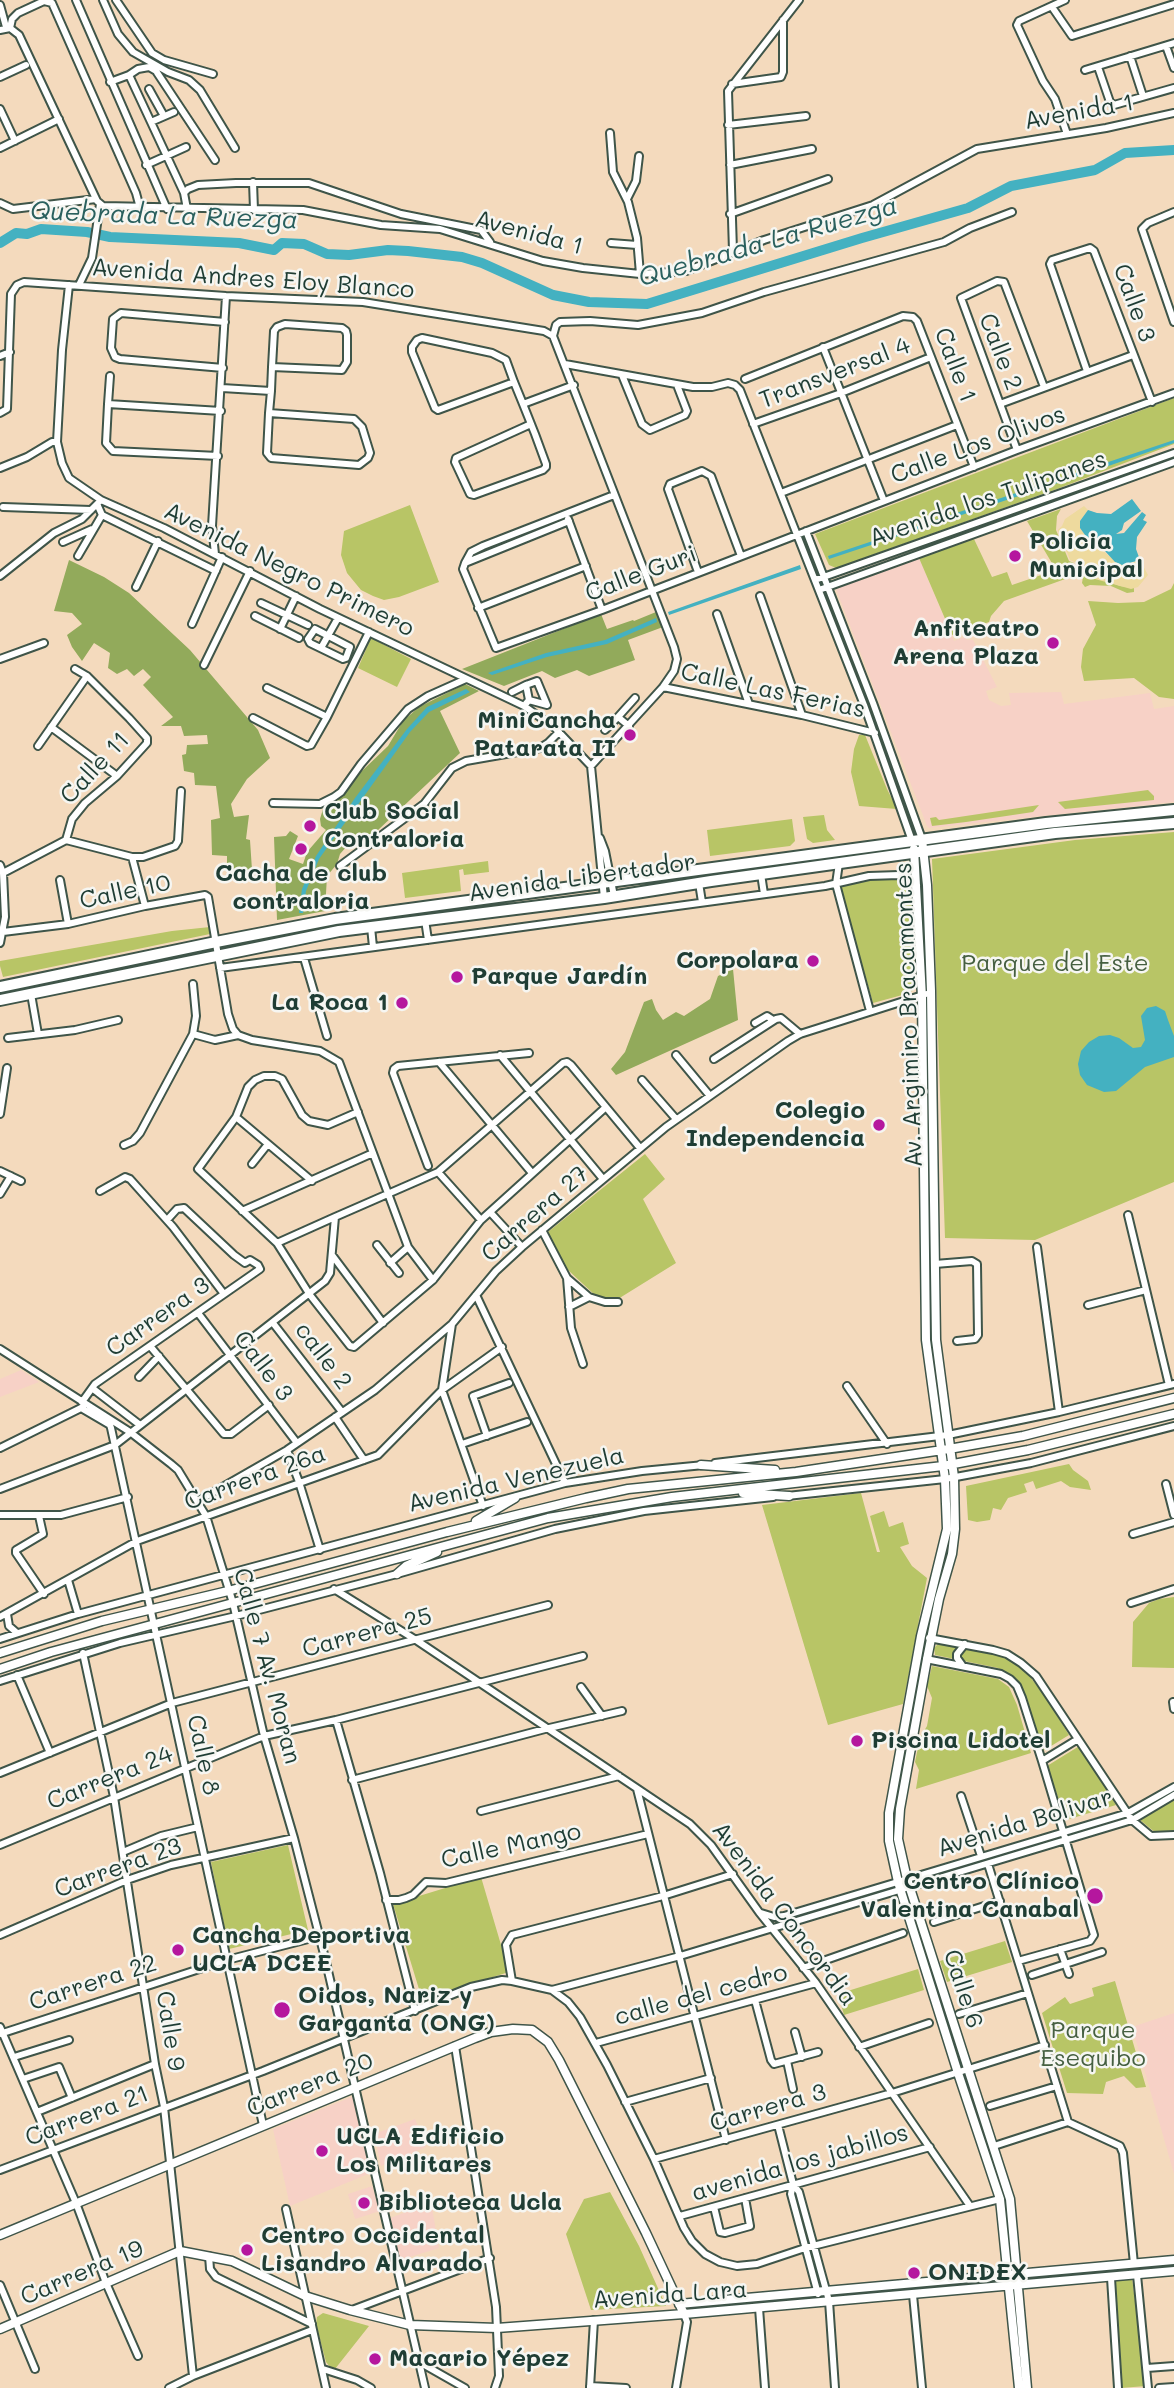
<!DOCTYPE html>
<meta charset="utf-8">
<style>
body{margin:0}
canvas{display:block;background:#f4dabd}
</style>
<canvas width="1174" height="2388"></canvas>
<script>
const context = document.querySelector('canvas').getContext('2d');
context.lineJoin = 'round';
function fillPath(path, color) { context.fillStyle = color; context.fill(path, 'evenodd'); }
const poly = rows => new Path2D(rows.map(r => 'M' + r).join(''));
function trace(path, color, width, dash) { context.strokeStyle = color; context.lineWidth = width; context.lineCap = dash ? 'butt' : 'round'; context.setLineDash(dash || []); context.stroke(path); }
function write(font, color, halo, rows, align = 'center') {
  context.font = font + ' Mali,sans-serif'; context.lineWidth = 5; context.setLineDash([]); context.textBaseline = 'middle'; context.strokeStyle = halo; context.fillStyle = color; for (const [text, x, y, turn = 0] of rows) {
    context.save(); context.translate(x, y); context.rotate((+turn || 0) * Math.PI / 180); context.textAlign = isNaN(turn) ? turn : align; if (halo) context.strokeText(text, 0, 0); context.fillText(text, 0, 0); context.restore();
  }
}
const built = poly([
 [919,558,954,641,965,637,967,640,973,640,997,687,986,691,989,700,1001,706,1011,705,1009,693,1061,692,1064,704,1150,693,1154,709,1174,706,1174,802,929,828,927,826,836,589],
 [21,1370,39,1382,0,1397,0,1379],
 [1174,2013,1174,2174,1132,2027],
 [354,2096,371,2173,290,2206,273,2129],
 [415,2119,426,2147,381,2166,374,2134],
 [372,2186,380,2211,355,2219,348,2194],
 [431,2202,439,2248,397,2261,388,2219]
]);
const green = poly([
 [1174,398,1174,444,1057,489,836,568,829,565,815,534],
 [410,505,439,582,399,597,384,600,373,596,361,590,347,573,341,555,344,531],
 [1061,509,1057,516,1056,530,1069,561,1074,563,1075,568,1084,570,1089,578,1093,576,1120,586,1134,588,1134,592,1127,593,1111,586,1090,585,1085,587,1082,583,1083,577,1081,574,1074,573,1074,570,1068,578,1004,601,991,616,989,622,952,635,919,558,974,539,992,577,1007,572,1012,585,1056,570,1027,521],
 [1174,583,1174,699,1159,697,1134,678,1084,681,1081,667,1083,649,1096,625,1088,601,1118,603,1144,602,1171,589],
 [371,638,411,659,397,687,358,668],
 [859,735,865,735,887,789,897,809,859,806,851,772,854,749],
 [1148,790,1154,796,1154,800,1065,809,1058,802],
 [1039,805,1033,812,966,822,932,826,930,818,936,817,939,820],
 [824,815,827,830,835,840,813,843,807,839,803,817],
 [792,819,795,841,790,846,710,856,707,830],
 [1174,832,1174,1182,1035,1240,945,1238,932,859,1075,840],
 [488,861,489,872,464,875,463,869,459,870,461,891,405,898,402,873],
 [888,878,899,880,911,890,915,986,912,991,906,994,873,1003,840,888,856,882],
 [210,927,210,934,3,977,0,966,0,961,172,931],
 [645,1154,665,1179,643,1199,676,1263,618,1299,597,1297,568,1270,548,1232],
 [1069,1464,1073,1470,1088,1481,1091,1490,1070,1487,1061,1481,1036,1489,1033,1481,1024,1484,1027,1492,1008,1498,1001,1510,993,1508,990,1520,977,1522,968,1520,966,1486],
 [861,1493,877,1552,880,1552,870,1516,884,1511,889,1527,903,1522,909,1544,900,1547,912,1566,927,1578,903,1704,828,1725,762,1505],
 [1174,1597,1174,1668,1132,1667,1133,1622,1149,1603,1159,1599],
 [938,1644,1010,1657,1020,1664,1045,1696,1069,1735,1043,1751,1022,1691,1014,1678,998,1668,935,1655,934,1648],
 [932,1666,998,1679,1009,1687,1017,1705,1031,1753,916,1789,919,1770,915,1762,920,1738,927,1726,932,1698,927,1686],
 [1081,1745,1116,1805,1066,1820,1047,1766],
 [1174,1798,1174,1830,1156,1833,1140,1820],
 [288,1845,308,1930,229,1949,211,1862],
 [481,1877,509,1972,422,1999,393,1904],
 [1005,1941,1012,1962,947,1982,940,1961],
 [918,1969,924,1990,844,2015,838,1994],
 [1115,1981,1146,2087,1136,2088,1124,2076,1106,2082,1103,2094,1067,2093,1042,2013,1065,1997,1070,2004,1094,1996,1092,1988],
 [610,2192,639,2246,666,2306,591,2310,566,2234,584,2199],
 [1132,2278,1146,2386,1121,2388,1114,2280],
 [323,2313,369,2326,335,2369,330,2367,326,2362,316,2324,317,2317]
]);
const forest = poly([
 [69,560,104,577,129,593,190,650,258,730,270,758,247,779,231,804,234,817,249,815,246,839,250,840,252,870,227,871,227,856,212,855,211,820,220,818,216,786,195,785,194,773,184,771,182,755,186,754,187,745,208,744,207,735,184,736,181,726,161,726,173,717,143,685,151,677,143,669,134,676,127,669,117,674,108,668,110,653,94,643,82,661,72,647,67,635,82,624,72,613,54,611],
 [656,612,663,627,628,640,635,660,589,676,577,670,555,678,542,671,504,686,462,669,601,614,607,629,633,620,634,621],
 [465,684,479,691,440,711,460,753,377,831,347,846,340,854,337,864,327,876,325,911,277,920,274,837,286,836,290,831,298,836,289,859,303,864,307,852,326,830,321,826,320,819,323,809,329,799,338,794,388,746,403,721,419,707],
 [733,969,738,1020,616,1075,611,1069,625,1052,644,1002,652,999,656,1010,663,1020,676,1012,684,1016,710,999,718,976]
]);
const sand = poly([
 [1084,506,1088,510,1080,521,1080,528,1085,535,1109,556,1124,566,1140,560,1148,575,1138,587,1131,589,1095,579,1088,568,1070,560,1058,530,1062,526,1065,519]
]);
const water = poly([
 [1174,440,1174,443,1097,470,829,559,828,556],
 [1132,499,1141,511,1124,523,1122,530,1116,534,1124,533,1142,512,1146,515,1143,520,1147,522,1137,537,1136,549,1140,560,1122,565,1115,562,1104,550,1085,535,1080,528,1080,521,1088,510,1097,513,1111,514],
 [800,565,801,569,669,615,668,612],
 [656,618,657,622,607,644,547,657,492,675,488,673,546,653,605,640],
 [466,689,470,692,429,712,410,732,319,859,306,891,303,913,299,913,302,889,316,856,355,798,407,729,427,707],
 [1156,1006,1165,1011,1168,1020,1174,1036,1174,1057,1145,1067,1116,1091,1104,1092,1087,1085,1080,1075,1078,1064,1081,1051,1089,1042,1099,1036,1110,1035,1119,1038,1133,1048,1141,1047,1145,1040,1141,1016,1147,1008]
]);
const river = poly([
 [0,243,16,233,27,234,41,229,87,232,110,237,239,243,274,250,282,243,304,244,327,254,349,255,388,250,408,251,462,257,482,263,553,295,589,302,647,304,862,238,968,208,1011,186,1095,170,1125,153,1174,150]
]);
const minor = poly([
 [76,0,167,209],
 [103,0,118,34,133,52,168,72,189,80,200,90,235,148],
 [116,0,152,53,164,60,213,74],
 [1065,0,1019,21,1017,25,1043,81,1055,99,1067,134],
 [0,5,6,27],
 [1052,7,1072,36,1174,4],
 [10,28,12,19,18,13,44,1,52,3,136,193,140,208],
 [0,30,10,28,19,35,97,201,103,206,303,210,381,225,440,229,543,261,583,268,640,274,686,271,764,240,873,205,977,149,1106,128,1174,113],
 [1166,46,1174,68],
 [1130,56,1143,96],
 [1098,67,1110,102,1114,105,1174,88],
 [1085,70,1174,43],
 [129,75,138,69,149,67,156,71,215,160],
 [0,77,26,65],
 [110,82,129,75,184,193],
 [732,84,781,77,783,72,783,20],
 [149,89,164,116],
 [0,109,15,141],
 [151,122,174,112],
 [728,125,806,116],
 [610,133,613,172,628,202,637,238,640,274],
 [0,148,59,119],
 [146,165,186,147],
 [730,165,812,149],
 [253,182,254,210],
 [627,199,636,181,639,156],
 [0,203,13,209,96,199],
 [187,209,184,193,188,189,198,185,236,183,309,183,401,214,481,230,490,242],
 [1174,212,1148,223,1142,229,1174,322],
 [730,214,828,179],
 [611,243,637,245],
 [733,251,728,91,799,0],
 [69,285,62,350,57,442,62,463,69,478,101,500,164,528,320,609,524,706,554,727,591,766,604,898],
 [79,285,92,258,100,204],
 [553,336,556,325,560,322,590,321,638,325,702,313,764,292,944,242,970,228,1012,212],
 [823,347,884,501],
 [0,356,10,352],
 [565,364,693,387,712,387,728,383,735,385,740,390,864,705,912,841],
 [223,368,120,359,115,357,111,348,113,319,121,313,225,322],
 [1087,371,1050,264,1052,260,1090,248,1094,251,1152,402],
 [622,375,642,424,650,430,685,415,687,411,677,385],
 [745,379,903,316,913,317,917,321,974,467],
 [514,382,438,410,435,408,412,352,412,347,417,340,422,338,492,353,506,360,514,382,523,404,535,434,546,464,546,467,543,470,474,495,470,494,455,462,456,458,531,424],
 [222,388,271,391],
 [108,404,110,376],
 [523,404,574,385],
 [1000,404,1133,355],
 [0,413,7,409,11,294,17,285,24,282,226,296,363,302,544,331,553,336,674,647,677,659,674,671,663,687,591,766],
 [269,413,354,419,362,427,370,453,368,458,359,465,271,458,267,453,269,413,271,391,272,367,274,331,277,327,285,324,342,328,346,331,347,335,347,362,342,370,272,367],
 [753,424,841,393,931,357],
 [1017,450,961,298,997,281,1004,282,1044,387],
 [218,456,113,451,106,443,108,404,221,411],
 [0,468,27,457,52,442,57,442],
 [781,493,957,425],
 [3,507,91,510],
 [102,515,216,571],
 [568,519,602,610],
 [569,521,465,563,463,569,496,648,602,610,1017,450,1174,393],
 [806,531,873,703,922,839],
 [63,542,92,529],
 [215,554,212,526,226,296],
 [78,556,102,515,98,506],
 [465,563,471,552,483,546,614,495],
 [698,572,668,489,670,484,702,471,711,476,741,556],
 [0,576,54,533,82,519,101,500],
 [815,580,1174,453],
 [136,587,158,541],
 [819,590,1174,462],
 [760,596,802,715],
 [261,603,308,625],
 [478,608,586,566],
 [717,614,749,704],
 [255,616,299,638],
 [192,624,222,557],
 [280,629,296,596],
 [315,629,350,647,346,658,343,659,310,643,308,639,315,629],
 [321,648,338,618],
 [0,659,44,643],
 [204,665,250,571],
 [663,687,802,715,875,733],
 [267,688,327,717],
 [512,692,526,685],
 [524,706,529,700,526,685,537,681,547,705,529,700],
 [618,717,635,698],
 [253,718,307,746,311,745,327,717,369,632],
 [51,727,117,776],
 [605,730,618,717,629,726],
 [38,746,87,676],
 [273,803,320,804,334,797,341,792,361,764,408,709,428,696,466,679],
 [600,838,605,851,614,896],
 [66,840,72,819,85,803,117,776,147,743,147,738,129,718,87,676,75,669],
 [132,857,143,857,175,846,178,841,181,791],
 [839,863,836,884,870,1011],
 [0,865,3,873,5,917,0,943],
 [340,866,424,804,452,768,466,761,540,748,548,743,559,732],
 [3,873,66,840,132,857,145,906],
 [761,874,764,894],
 [60,880,68,924],
 [699,883,702,902],
 [425,920,428,940],
 [371,927,373,947],
 [3,932,68,924,145,906,205,895,208,897,228,1014,233,1029,238,1035,252,1040,320,1051,339,1062,408,1247,433,1280],
 [304,958,327,1036],
 [220,968,825,886,869,876,899,875,917,886],
 [31,994,38,1034],
 [755,1023,767,1016,773,1020],
 [193,1034,196,1016,193,984],
 [8,1038,75,1030,118,1020],
 [500,1055,603,1179],
 [676,1055,710,1096],
 [714,1059,776,1019,781,1018,800,1034],
 [439,1062,532,1173],
 [642,1080,676,1119],
 [358,1112,328,1125,309,1121,302,1115,282,1079,275,1076,264,1076,255,1080,248,1087,236,1117,198,1169,277,1243,310,1295,350,1346,354,1347,433,1280,481,1220,606,1107],
 [0,1114,7,1068],
 [236,1117,312,1181],
 [124,1145,133,1141,140,1133,193,1034,215,1040,238,1035],
 [252,1164,268,1144],
 [428,1166,393,1073,394,1069,398,1066,529,1053],
 [0,1171,21,1181],
 [438,1172,481,1220],
 [100,1191,125,1177,130,1179,173,1227,224,1294],
 [0,1194,11,1176],
 [242,1211,373,1153],
 [490,1212,522,1247],
 [1128,1215,1169,1385],
 [542,1230,567,1278,571,1328,583,1364],
 [277,1243,335,1217],
 [377,1245,399,1273],
 [1037,1247,1059,1412],
 [332,1255,383,1323],
 [390,1263,408,1247],
 [935,1264,972,1261,977,1264,978,1335,975,1339,957,1341],
 [567,1278,589,1297,605,1302,618,1302],
 [476,1295,565,1483],
 [1088,1305,1146,1290],
 [569,1307,589,1297],
 [198,1313,297,1443],
 [273,1323,342,1412],
 [452,1324,442,1390,483,1506],
 [150,1346,224,1434,231,1434,269,1405],
 [0,1349,130,1432,171,1464,178,1470,206,1516,233,1603,264,1736,294,1838,325,1958,419,2362,465,2388],
 [139,1377,159,1356],
 [847,1386,887,1444],
 [92,1388,140,1425],
 [82,1402,95,1384,260,1269,258,1265,250,1260,245,1263,234,1255,184,1208,177,1209,167,1220],
 [81,1408,110,1425,111,1428,263,2125],
 [335,1417,364,1460],
 [487,1436,473,1396,509,1383],
 [462,1444,527,1422],
 [0,1448,83,1407],
 [287,1450,299,1482,320,1550],
 [715,1463,948,1435,1059,1412,1174,1384],
 [1166,1484,1174,1515],
 [0,1489,115,1445,325,1281,330,1273,335,1217,438,1172,563,1063,567,1062,571,1065,640,1148],
 [787,1496,945,1479,1031,1463,1174,1426],
 [198,1501,287,1450,375,1390,452,1324,496,1271,522,1247,666,1127,788,1041,800,1034,926,994],
 [0,1515,61,1515,128,1497],
 [39,1516,43,1534,16,1550,16,1553,44,1594],
 [1133,1534,1174,1522],
 [68,1580,78,1614],
 [334,1589,416,1640,690,1824,711,1845,759,1912,816,1983,970,2206],
 [1131,1603,1174,1589],
 [7,1614,9,1626,17,1633],
 [0,1617,137,1541,378,1455,442,1390,502,1347],
 [929,1638,993,1650,1007,1654,1021,1663,1036,1676,1132,1820,1151,1836,1174,1835],
 [0,1639,78,1614,565,1483,642,1471,704,1465],
 [83,1653,114,1797,155,2064,164,2107,193,2376],
 [926,1659,1001,1674,1010,1679,1017,1686,1022,1698,1042,1761,1094,1935,1090,1941,1018,1961],
 [962,1665,957,1658,957,1654,965,1644],
 [17,1675,50,1753],
 [0,1681,120,1643,236,1616,397,1574,555,1529,644,1511,773,1497],
 [581,1687,602,1716],
 [1173,1702,1174,1709],
 [336,1720,380,1873,415,2011],
 [1042,1761,1078,1739],
 [0,1773,172,1703,548,1605],
 [352,1780,545,1729,622,1711],
 [637,1789,726,2140],
 [961,1796,981,1856],
 [481,1811,619,1776],
 [0,1845,264,1736,336,1720,583,1656],
 [123,1852,161,1836,198,1827],
 [988,1864,1068,2122],
 [386,1900,399,1900,406,1898,413,1895,426,1882,446,1883,648,1834],
 [761,1913,774,1917,784,1916,1128,1813,1174,1787],
 [934,1922,1000,1901],
 [0,1935,127,1880,171,1865,294,1838],
 [1060,1949,1069,1974],
 [803,1968,903,1933],
 [1032,1975,1102,1952],
 [512,1981,506,1945,512,1935,663,1896,733,1874],
 [552,1990,680,1956,1132,1820,1174,1795],
 [755,2000,771,2060,774,2064,818,2052],
 [959,2014,1028,1993],
 [0,2027,76,2203,106,2283,138,2356],
 [795,2032,802,2057],
 [0,2034,227,1960,320,1936],
 [596,2043,816,1983],
 [455,2046,496,2307,499,2376,495,2388],
 [859,2047,929,2023],
 [14,2057,69,2040],
 [787,2061,793,2089],
 [23,2079,59,2067,72,2098],
 [625,2102,711,2078],
 [990,2106,1057,2086],
 [37,2112,155,2064],
 [778,2125,793,2184,799,2192,829,2301,835,2388],
 [994,2146,1068,2122,1120,2146,1123,2153,1134,2264],
 [654,2159,892,2093,1045,2045],
 [0,2170,263,2071,471,1987,502,1980,512,1981,552,1990,568,2002,580,2017,607,2065,654,2159,684,2228,692,2241,705,2254,720,2262,737,2266,757,2264,805,2248,1000,2199],
 [793,2184,791,2194,818,2294],
 [714,2207,720,2232,725,2233,750,2226,745,2198],
 [286,2209,326,2388],
 [680,2216,930,2147],
 [209,2256,210,2269,216,2277,312,2324],
 [1137,2275,1148,2388],
 [1111,2278,1118,2388],
 [0,2285,35,2369],
 [913,2295,922,2388],
 [759,2308,765,2388],
 [352,2310,490,2258],
 [419,2362,425,2388],
 [1147,2368,1174,2366],
 [323,2369,357,2380,371,2388],
 [590,2386,626,2388],
 [169,2388,193,2376,312,2330],
 [590,2388,594,2320],
 [676,2388,687,2322,684,2314],
 [1159,2388,1174,2387]
]);
const tertiary = poly([
 [922,839,927,885,931,991,936,1340,954,1477,955,1529,952,1554,939,1599,927,1659,900,1809,898,1839,907,1879,1010,2199,1027,2388],
 [914,849,922,997,926,1340,945,1479,947,1529,921,1636,889,1813,889,1841,898,1882,958,2073,1000,2199,1019,2388],
 [701,1465,775,1470],
 [743,1493,789,1496],
 [476,1521,515,1498],
 [397,1574,406,1566,437,1552],
 [0,1653,102,1621,228,1591,447,1532,586,1498,628,1489,796,1472,949,1449,1023,1436,1174,1398],
 [0,1669,51,1652,548,1518,672,1497,943,1466,1028,1450,1174,1414],
 [0,2235,475,2038,491,2032,513,2029,532,2030,548,2042,559,2060,646,2233,684,2314],
 [679,2304,1174,2260],
 [0,2329,180,2251,232,2261,305,2296,350,2310,410,2325,497,2328,684,2314,1174,2271]
]);
const primary = poly([
 [0,987,216,942,335,919,1046,823,1174,810],
 [0,1000,339,931,604,898,711,881,1055,833,1174,823]
]);
const markers = [
 [1015,556,7,"#b5179e"],
 [1053,643,7,"#b5179e"],
 [630,735,7,"#b5179e"],
 [310,826,7,"#b5179e"],
 [301,849,7,"#b5179e"],
 [813,961,7,"#b5179e"],
 [457,977,7,"#b5179e"],
 [402,1003,7,"#b5179e"],
 [879,1125,7,"#b5179e"],
 [857,1741,7,"#b5179e"],
 [1095,1896,9,"#b5179e"],
 [178,1950,7,"#b5179e"],
 [282,2010,9,"#b5179e"],
 [322,2151,7,"#b5179e"],
 [364,2203,7,"#b5179e"],
 [247,2250,7,"#b5179e"],
 [914,2273,7,"#b5179e"],
 [375,2359,7,"#b5179e"]
];
const streetNames = [
 ["Avenida 1",1079,112,-10],
 ["Avenida 1",529,233,15],
 ["Avenida Andres Eloy Blanco",253,279,4],
 ["Calle 3",1134,303,70],
 ["Calle 2",1000,352,69],
 ["Calle 1",955,365,69],
 ["Transversal 4",835,373,-21],
 ["Calle Los Olivos",978,445,-20],
 ["Avenida los Tulipanes",988,499,-19],
 ["Avenida Negro Primero",289,570,26],
 ["Calle Guri",641,574,-21],
 ["Calle Las Ferias",773,691,12],
 ["Calle 11",95,768,-47],
 ["Avenida Libertador",582,878,-8],
 ["Calle 10",125,892,-12],
 ["Av. Argimiro Bracamontes",909,1015,-92],
 ["Carrera 27",535,1214,-41],
 ["Carrera 3",158,1317,-35],
 ["calle 2",323,1356,53],
 ["Calle 3",263,1366,53],
 ["Carrera 26a",255,1478,-20],
 ["Avenida Venezuela",516,1480,-13],
 ["Carrera 25",367,1633,-15],
 ["Calle 7 Av. Moran",267,1666,75],
 ["Calle 8",203,1755,78],
 ["Carrera 24",110,1778,-22],
 ["Avenida Bolivar",1025,1823,-17],
 ["Calle Mango",511,1846,-12],
 ["Carrera 23",118,1868,-20],
 ["Avenida Concordia",784,1914,53],
 ["Carrera 22",93,1983,-18],
 ["Calle 6",963,1989,72],
 ["calle del cedro",701,1995,-15],
 ["Calle 9",170,2031,81],
 ["Carrera 20",310,2085,-22],
 ["Carrera 3",768,2108,-16],
 ["Carrera 21",87,2116,-21],
 ["avenida los jabillos",800,2163,-16],
 ["Carrera 19",82,2273,-23],
 ["Avenida Lara",670,2295,-4]
];
const poiNames = [
 ["Policia",1029,542],
 ["Municipal",1029,570],
 ["Anfiteatro",1039,629,"right"],
 ["Arena Plaza",1039,657,"right"],
 ["MiniCancha",616,721,"right"],
 ["Patarata II",616,749,"right"],
 ["Club Social",324,812],
 ["Contraloria",324,840],
 ["Cacha de club",301,874,"center"],
 ["contraloria",301,902,"center"],
 ["Corpolara",799,961,"right"],
 ["Parque Jardín",471,977],
 ["La Roca 1",388,1003,"right"],
 ["Colegio",865,1111,"right"],
 ["Independencia",865,1139,"right"],
 ["Piscina Lidotel",871,1741],
 ["Centro Clínico",1079,1882,"right"],
 ["Valentina Canabal",1079,1910,"right"],
 ["Cancha Deportiva",192,1936],
 ["UCLA DCEE",192,1964],
 ["Oidos, Nariz y",298,1996],
 ["Garganta (ONG)",298,2024],
 ["UCLA Edificio",336,2137],
 ["Los Militares",336,2165],
 ["Biblioteca Ucla",378,2203],
 ["Centro Occidental",261,2236],
 ["Lisandro Alvarado",261,2264],
 ["ONIDEX",928,2273],
 ["Macario Yépez",389,2359]
];
const parkNames = [
 ["Parque del Este",1055,964],
 ["Parque",1093,2031],
 ["Esequibo",1093,2059]
];
const waterNames = [
 ["Quebrada La Ruezga",164,216,2],
 ["Quebrada La Ruezga",768,242,-16]
];
fillPath(built, '#f7d1c6');
fillPath(green, '#b8c566');
fillPath(forest, '#92aa5b');
fillPath(sand, '#eeda9e');
fillPath(water, '#44b1c1');
trace(river, '#44b1c1', 10);
trace(minor, '#3f5549', 10);
trace(tertiary, '#3f5549', 11);
trace(primary, '#3f5549', 14);
trace(minor, '#fff', 6);
trace(tertiary, '#fff', 8);
trace(primary, '#fff', 10);
for (const [x, y, r, color] of markers) { const dot = new Path2D(); dot.arc(x, y, r, 0, 2 * Math.PI); context.fillStyle = color; context.fill(dot); trace(dot, '#f6f6f2', 2.5); }
write('24px', '#1f3d34', '#f6f6f2', streetNames);
write('bold 24px', '#1f3d34', '#f6f6f2', poiNames, 'left');
write('24px', '#455f40', '#f6f6f2', parkNames);
write('italic 26px', '#2a605e', '#f6f6f2', waterNames);
</script>
